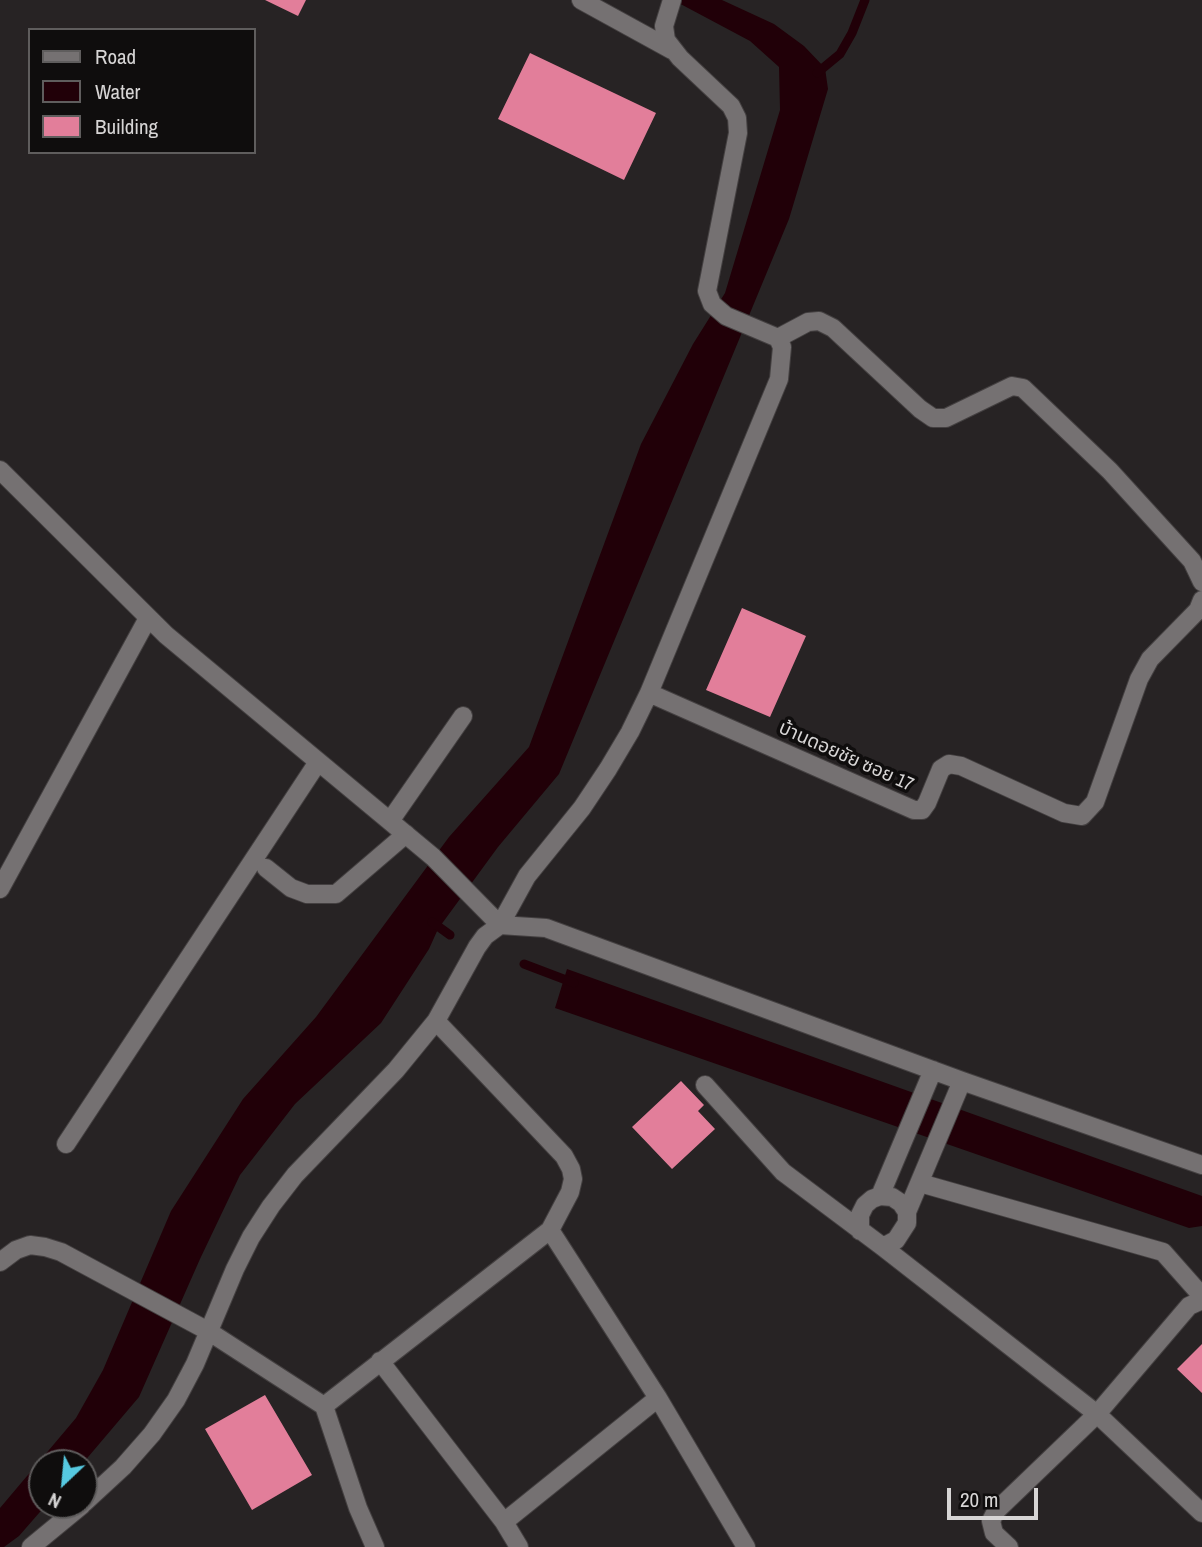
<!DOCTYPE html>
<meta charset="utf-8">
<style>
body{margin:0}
#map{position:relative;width:1202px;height:1547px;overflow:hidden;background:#272324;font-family:"Archivo Narrow",sans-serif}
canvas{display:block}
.legend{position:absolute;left:28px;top:28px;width:228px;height:126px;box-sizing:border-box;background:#0f0d0d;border:2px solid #5f5d5d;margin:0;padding:9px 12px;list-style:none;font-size:21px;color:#d7d5d5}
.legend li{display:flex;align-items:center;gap:14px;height:35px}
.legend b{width:35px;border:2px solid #5f5d5d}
.north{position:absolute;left:28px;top:1449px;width:70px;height:70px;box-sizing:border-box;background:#0f0d0d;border:2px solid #5f5d5d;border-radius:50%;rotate:206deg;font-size:19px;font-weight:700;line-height:28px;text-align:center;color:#d7d5d5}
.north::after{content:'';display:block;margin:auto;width:24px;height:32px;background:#56c9e0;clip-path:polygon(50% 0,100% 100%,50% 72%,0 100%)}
.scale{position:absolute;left:947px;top:1488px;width:91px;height:32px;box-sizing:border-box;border:4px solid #d7d5d5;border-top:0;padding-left:9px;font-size:21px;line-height:24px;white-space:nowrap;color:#d7d5d5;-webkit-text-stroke:5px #0f0d0d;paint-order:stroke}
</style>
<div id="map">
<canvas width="1202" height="1547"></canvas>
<ul class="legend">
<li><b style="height:9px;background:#757172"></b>Road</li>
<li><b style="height:19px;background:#210008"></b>Water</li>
<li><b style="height:19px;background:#e27e9a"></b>Building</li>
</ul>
<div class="north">N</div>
<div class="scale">20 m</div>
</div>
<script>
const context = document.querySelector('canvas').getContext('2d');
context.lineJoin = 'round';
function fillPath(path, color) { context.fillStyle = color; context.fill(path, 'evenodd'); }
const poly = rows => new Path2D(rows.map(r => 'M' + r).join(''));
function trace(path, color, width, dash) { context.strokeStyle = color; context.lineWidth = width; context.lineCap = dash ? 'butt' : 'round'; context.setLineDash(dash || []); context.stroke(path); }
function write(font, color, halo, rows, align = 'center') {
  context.font = font + ' "Archivo Narrow","Noto Sans Thai",sans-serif'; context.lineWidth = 7; context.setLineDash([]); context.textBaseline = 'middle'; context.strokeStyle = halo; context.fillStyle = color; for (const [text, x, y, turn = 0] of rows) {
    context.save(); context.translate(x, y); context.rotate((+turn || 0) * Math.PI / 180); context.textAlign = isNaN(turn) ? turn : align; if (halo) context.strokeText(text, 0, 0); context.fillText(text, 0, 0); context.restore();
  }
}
const water = poly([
 [673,0,722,0,774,24,804,46,825,68,828,89,789,219,559,774,498,847,438,929,429,949,381,1023,295,1104,240,1175,200,1259,139,1397,83,1463,42,1463,42,1505,46,1505,19,1536,4,1547,0,1547,0,1508,76,1418,103,1370,171,1211,243,1099,316,1017,449,837,529,747,641,444,693,344,725,293,780,110,779,67,750,41],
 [567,969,1202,1196,1202,1226,1189,1228,555,1008]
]);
const stream = poly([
 [817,73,840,54,852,33,865,0],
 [432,922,450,935],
 [524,964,574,983]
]);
const building = poly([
 [265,0,306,0,298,16],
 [530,53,656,113,624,180,498,119],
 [742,608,806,636,770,717,706,690],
 [681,1081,704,1105,698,1111,715,1129,672,1169,632,1127],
 [1202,1344,1202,1393,1177,1369],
 [265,1395,312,1475,252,1510,205,1429]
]);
const minor = poly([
 [581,0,672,50],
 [778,338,808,322,819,321,833,328,920,409,933,418,946,418,1012,386,1023,388,1110,471,1192,561,1202,582],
 [0,470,166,635,433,857,500,925,527,876,582,808,608,769,630,732,649,693,779,379,782,347,778,338,726,316,712,304,707,291,738,133,737,118,731,106,680,58,666,40,664,26,672,0],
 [649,693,914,810,922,810,927,803,941,769,949,764,961,766,1064,813,1082,816,1095,802,1139,679,1150,659,1198,610,1202,600],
 [390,821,463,716],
 [266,868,291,888,307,894,336,894,406,834],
 [0,889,148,618],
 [705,1085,783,1172,883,1247,1097,1414,1202,1513],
 [66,1144,318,762],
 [920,1183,1163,1252,1202,1296],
 [880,1196,933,1070],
 [907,1212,962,1081],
 [550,1230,658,1398,746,1547],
 [860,1231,860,1215,865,1205,872,1199,880,1196,892,1197,901,1203,907,1212,907,1223,896,1240,883,1247],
 [0,1262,16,1250,30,1245,45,1247,61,1252,208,1331,324,1406],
 [380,1361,504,1522,519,1547],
 [324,1406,550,1230,570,1192,573,1179,571,1169,564,1156,436,1021],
 [324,1406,358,1508,375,1547],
 [84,1503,123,1467,152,1434,176,1400,195,1364,235,1269,251,1237,271,1206,295,1175,396,1070,436,1021,477,947,485,936,500,925,546,928,962,1081,1202,1165],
 [504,1522,658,1398],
 [31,1547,82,1505],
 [1009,1547,994,1533,991,1521,996,1511,1097,1414,1189,1306,1202,1300]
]);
const streetNames = [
 ["บ้านดอยชัย ซอย 17",846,757,24]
];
fillPath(water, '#210008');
trace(stream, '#210008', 9);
fillPath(building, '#e27e9a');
trace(minor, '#444041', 20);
trace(minor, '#757172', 18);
write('19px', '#d7d5d5', '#0f0d0d', streetNames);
</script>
